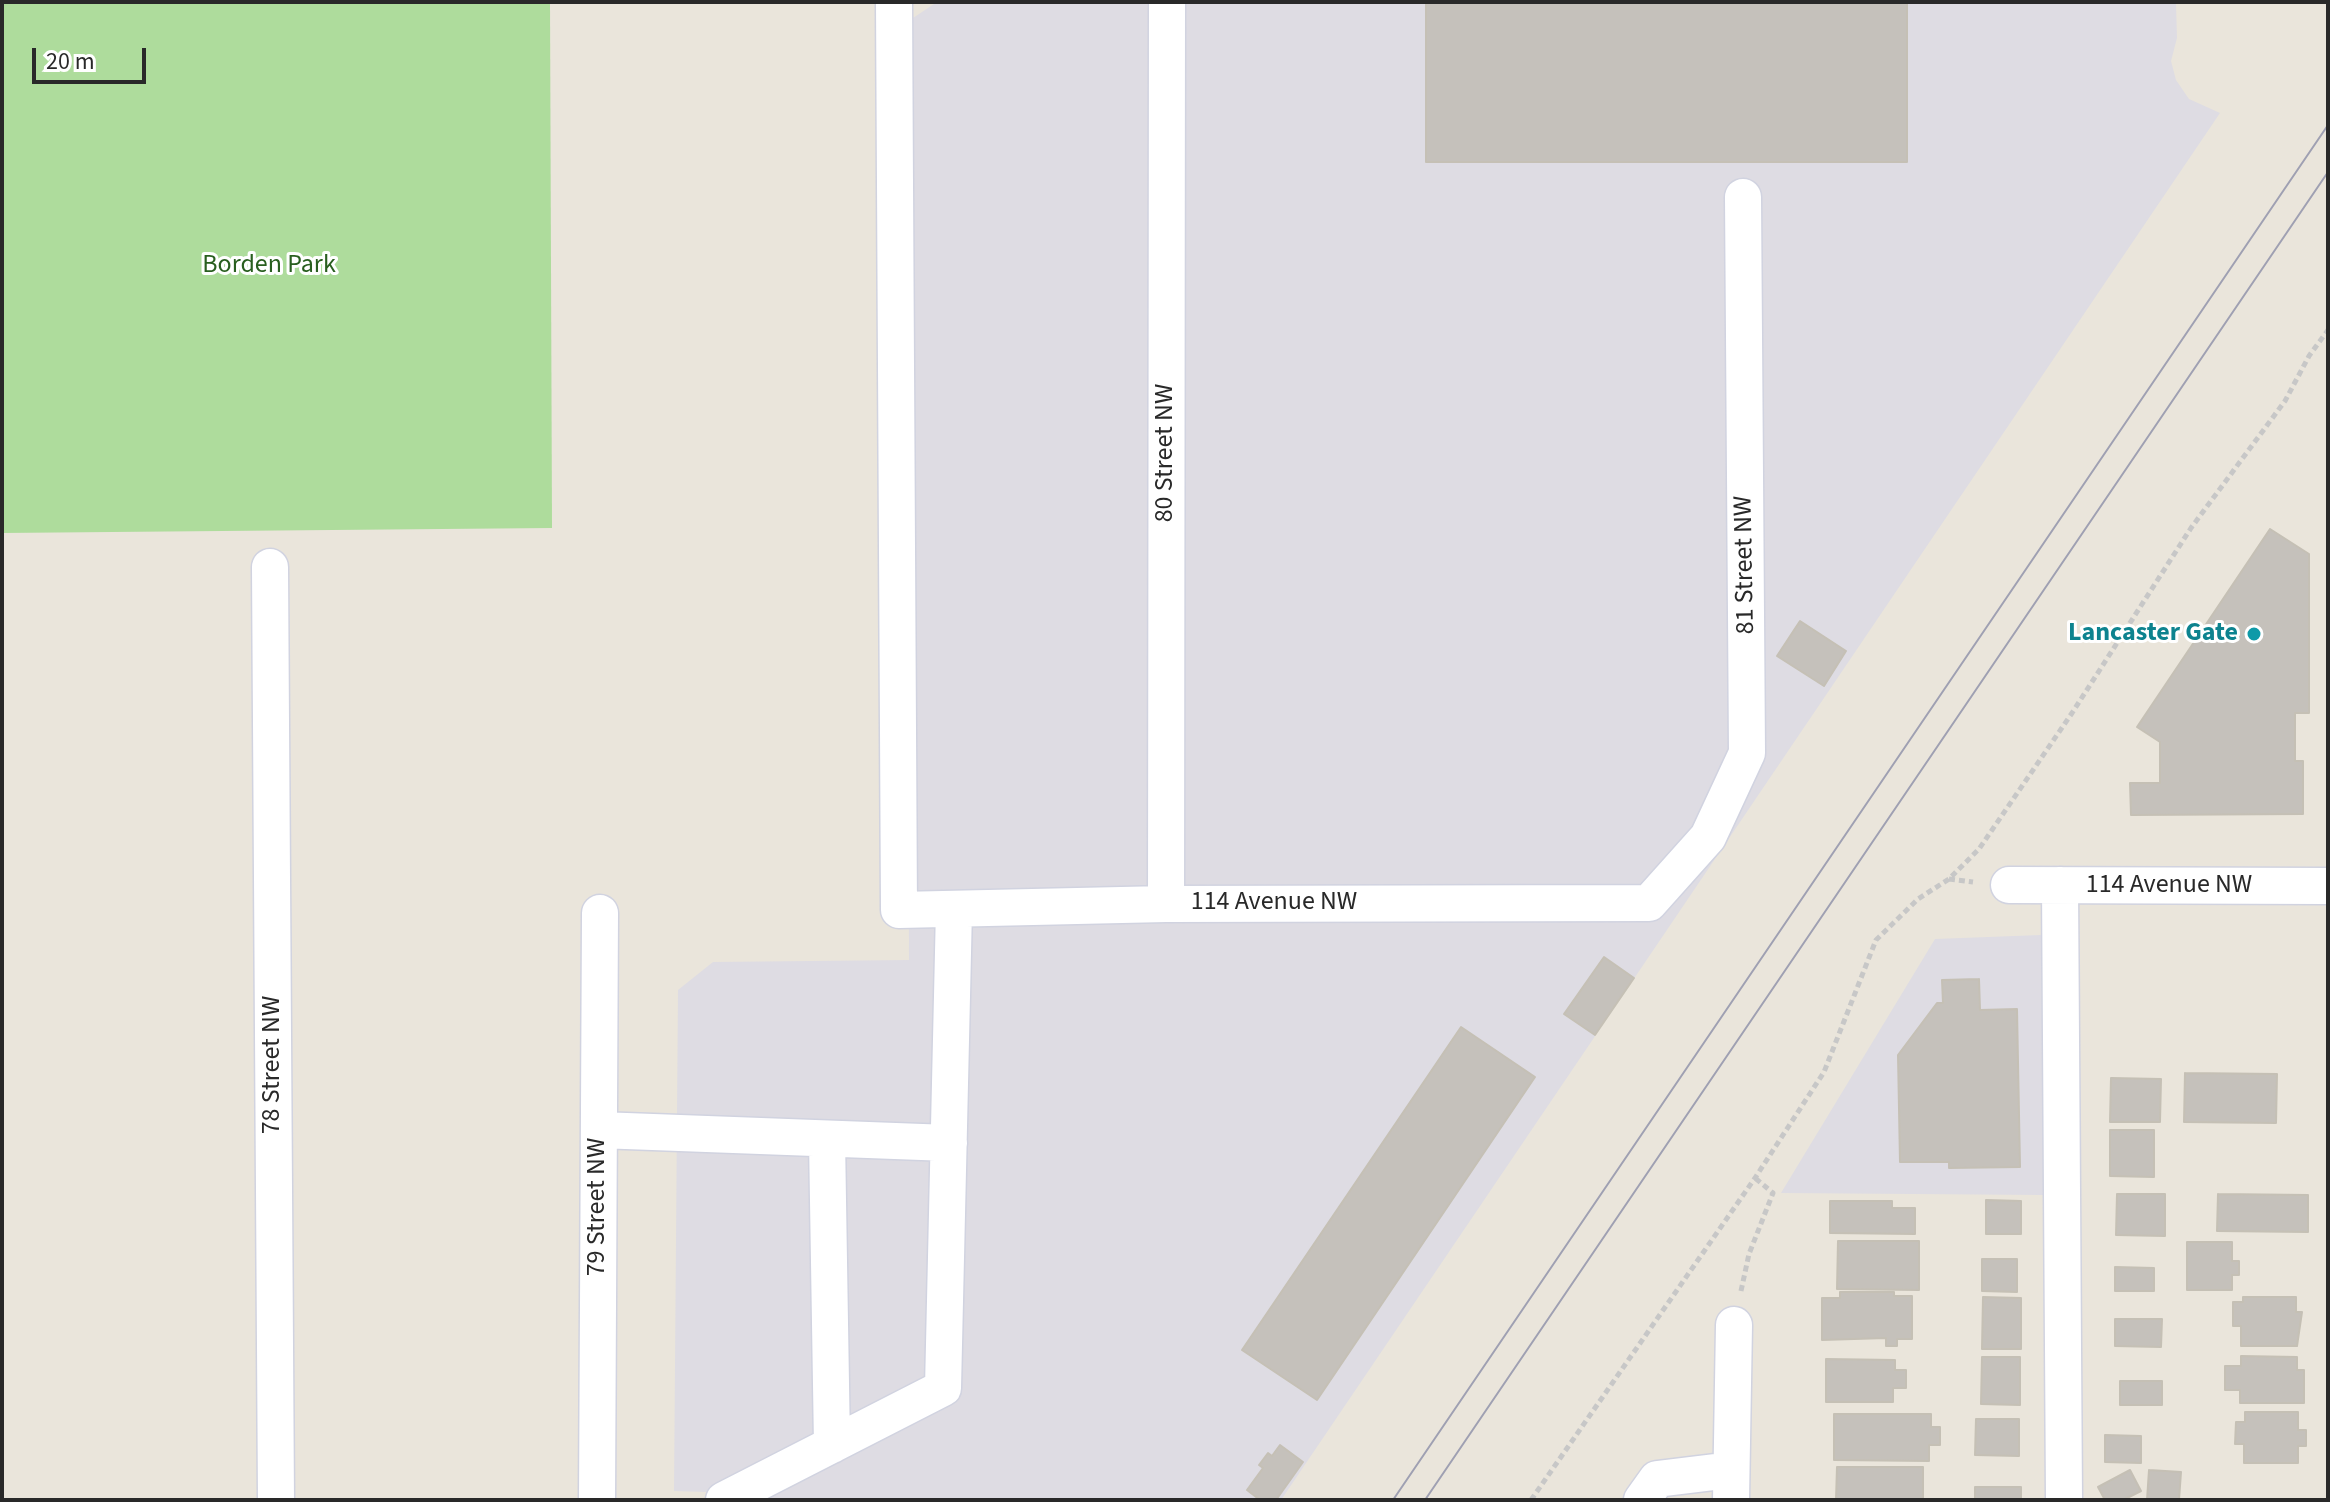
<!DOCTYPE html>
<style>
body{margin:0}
#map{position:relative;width:2330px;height:1502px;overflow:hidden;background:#eae5db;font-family:"Source Sans 3",sans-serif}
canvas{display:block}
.frame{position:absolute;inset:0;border:4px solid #292929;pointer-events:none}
.scale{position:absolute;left:32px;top:48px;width:114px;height:36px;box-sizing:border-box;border:4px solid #292929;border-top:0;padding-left:10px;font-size:24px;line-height:28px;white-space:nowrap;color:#292929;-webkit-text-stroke:6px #fff;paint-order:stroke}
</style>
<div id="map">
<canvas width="2330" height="1502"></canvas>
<div class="frame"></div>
<div class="scale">20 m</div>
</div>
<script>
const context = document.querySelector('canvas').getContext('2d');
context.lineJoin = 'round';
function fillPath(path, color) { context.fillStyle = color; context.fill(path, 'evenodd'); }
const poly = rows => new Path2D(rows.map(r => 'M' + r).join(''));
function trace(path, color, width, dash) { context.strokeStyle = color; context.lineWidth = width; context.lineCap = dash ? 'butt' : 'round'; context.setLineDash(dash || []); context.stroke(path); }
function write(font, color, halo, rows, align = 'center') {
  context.font = font + ' "Source Sans 3",sans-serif'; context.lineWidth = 6; context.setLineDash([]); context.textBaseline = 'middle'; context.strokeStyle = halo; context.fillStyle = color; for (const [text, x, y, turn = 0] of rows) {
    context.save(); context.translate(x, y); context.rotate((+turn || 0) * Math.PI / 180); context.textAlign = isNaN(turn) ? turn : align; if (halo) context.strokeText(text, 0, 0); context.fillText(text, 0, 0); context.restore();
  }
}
const industrial = poly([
 [937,2,2176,4,2177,38,2171,61,2176,80,2189,99,2220,113,1281,1500,707,1500,706,1492,674,1491,678,990,713,962,909,960,907,22],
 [2041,935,2044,1195,1781,1193,1935,939]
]);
const green = poly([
 [2,2,550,2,552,528,2,533]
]);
const building = poly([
 [1426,2,1907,3,1907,162,1426,162,1426,2],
 [2270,529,2309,554,2309,713,2295,713,2295,761,2303,761,2303,814,2131,815,2130,783,2160,783,2160,742,2137,727,2270,529],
 [1800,621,1846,651,1824,686,1777,656,1800,621],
 [1604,957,1634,978,1595,1035,1564,1014,1604,957],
 [1979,979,1980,1010,2017,1009,2020,1167,1949,1168,1949,1162,1900,1162,1898,1055,1937,1003,1943,1003,1942,980,1979,979],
 [1461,1027,1535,1077,1317,1400,1242,1350,1461,1027],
 [2185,1073,2277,1074,2276,1123,2184,1122,2185,1073],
 [2111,1078,2161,1079,2160,1122,2110,1122,2111,1078],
 [2110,1130,2154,1130,2154,1177,2110,1176,2110,1130],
 [2117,1194,2165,1194,2165,1236,2116,1235,2117,1194],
 [2218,1194,2308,1195,2308,1232,2217,1231,2218,1194],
 [1986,1200,2021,1201,2021,1234,1986,1234,1986,1200],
 [1830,1201,1892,1201,1892,1208,1915,1208,1915,1234,1830,1233,1830,1201],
 [1838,1241,1919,1241,1919,1290,1837,1289,1838,1241],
 [2187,1242,2232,1242,2232,1261,2239,1261,2239,1275,2232,1275,2232,1290,2187,1290,2187,1242],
 [1982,1259,2017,1259,2017,1292,1982,1291,1982,1259],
 [2115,1267,2154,1268,2154,1291,2115,1291,2115,1267],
 [1840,1292,1894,1292,1894,1296,1912,1296,1912,1339,1897,1339,1897,1346,1886,1346,1886,1338,1822,1340,1822,1298,1840,1298,1840,1292],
 [1983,1297,2021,1298,2021,1349,1982,1349,1983,1297],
 [2243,1297,2296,1297,2296,1312,2302,1312,2297,1346,2241,1346,2241,1326,2233,1326,2233,1302,2243,1302,2243,1297],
 [2115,1319,2162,1319,2161,1347,2115,1346,2115,1319],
 [2241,1356,2297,1357,2297,1370,2304,1370,2304,1403,2240,1403,2240,1390,2225,1390,2225,1366,2241,1366,2241,1356],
 [1982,1357,2020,1357,2020,1405,1981,1404,1982,1357],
 [1826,1359,1895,1360,1895,1370,1906,1370,1906,1388,1893,1388,1893,1402,1826,1402,1826,1359],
 [2120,1381,2162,1381,2162,1405,2120,1405,2120,1381],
 [2245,1412,2298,1412,2298,1430,2306,1430,2306,1446,2298,1446,2298,1463,2244,1463,2244,1444,2235,1444,2236,1422,2245,1422,2245,1412],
 [1834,1414,1931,1414,1931,1427,1940,1427,1940,1445,1929,1445,1929,1461,1834,1460,1834,1414],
 [1976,1419,2019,1419,2019,1456,1975,1455,1976,1419],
 [2105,1435,2141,1436,2141,1463,2105,1462,2105,1435],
 [1280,1445,1303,1462,1276,1500,1260,1500,1247,1490,1263,1468,1259,1465,1268,1453,1272,1456,1280,1445],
 [1837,1467,1923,1467,1923,1500,1836,1500,1837,1467],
 [2130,1470,2141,1491,2123,1500,2105,1500,2098,1487,2130,1470],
 [2149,1470,2181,1472,2179,1500,2147,1500,2149,1470],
 [1975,1487,2021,1487,2021,1500,1975,1500,1975,1487]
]);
const path = poly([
 [1949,879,1973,882],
 [1741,1291,1749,1254,1773,1193,1755,1178],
 [1531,1500,1755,1178,1824,1072,1876,940,1918,899,1949,879,1979,849,2072,713,2191,528,2285,401,2309,356,2328,330]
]);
const minor = poly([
 [894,2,899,910,1166,904,1649,903,1708,837,1747,753,1743,197],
 [270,567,276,1500],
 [2009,885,2328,886],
 [2060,885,2064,1500],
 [1166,904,1167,2],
 [599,1130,949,1143],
 [827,1139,832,1445],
 [597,1500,600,913],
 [724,1500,943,1388,954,909],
 [1642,1500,1657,1479,1731,1470],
 [1731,1500,1734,1325]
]);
const tram = poly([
 [1393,1500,2328,125],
 [1425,1500,2328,172]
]);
const markers = [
 [2254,634,8,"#0f9aa8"]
];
const parkNames = [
 ["Borden Park",269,266]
];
const streetNames = [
 ["80 Street NW",1166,453,-90],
 ["81 Street NW",1746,565,-91],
 ["114 Avenue NW",2169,886],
 ["114 Avenue NW",1274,903],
 ["78 Street NW",273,1065,-90],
 ["79 Street NW",598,1207,-90]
];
const cultureNames = [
 ["Lancaster Gate",2238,634]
];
fillPath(industrial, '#dedce3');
fillPath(green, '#aedc9c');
fillPath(building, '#c5c1bb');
trace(building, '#c5c0b5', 2);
trace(minor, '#d1d3e0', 39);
trace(path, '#c7c7c7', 5, [6, 4]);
trace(minor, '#fff', 36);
trace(tram, '#9fa0b2', 2);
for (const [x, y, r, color] of markers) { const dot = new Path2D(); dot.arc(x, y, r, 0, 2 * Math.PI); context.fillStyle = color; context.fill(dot); trace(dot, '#fff', 3); }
write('26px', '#295f1f', '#fff', parkNames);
write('26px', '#292929', '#fff', streetNames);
write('bold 26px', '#0d838f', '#fff', cultureNames, 'right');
</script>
